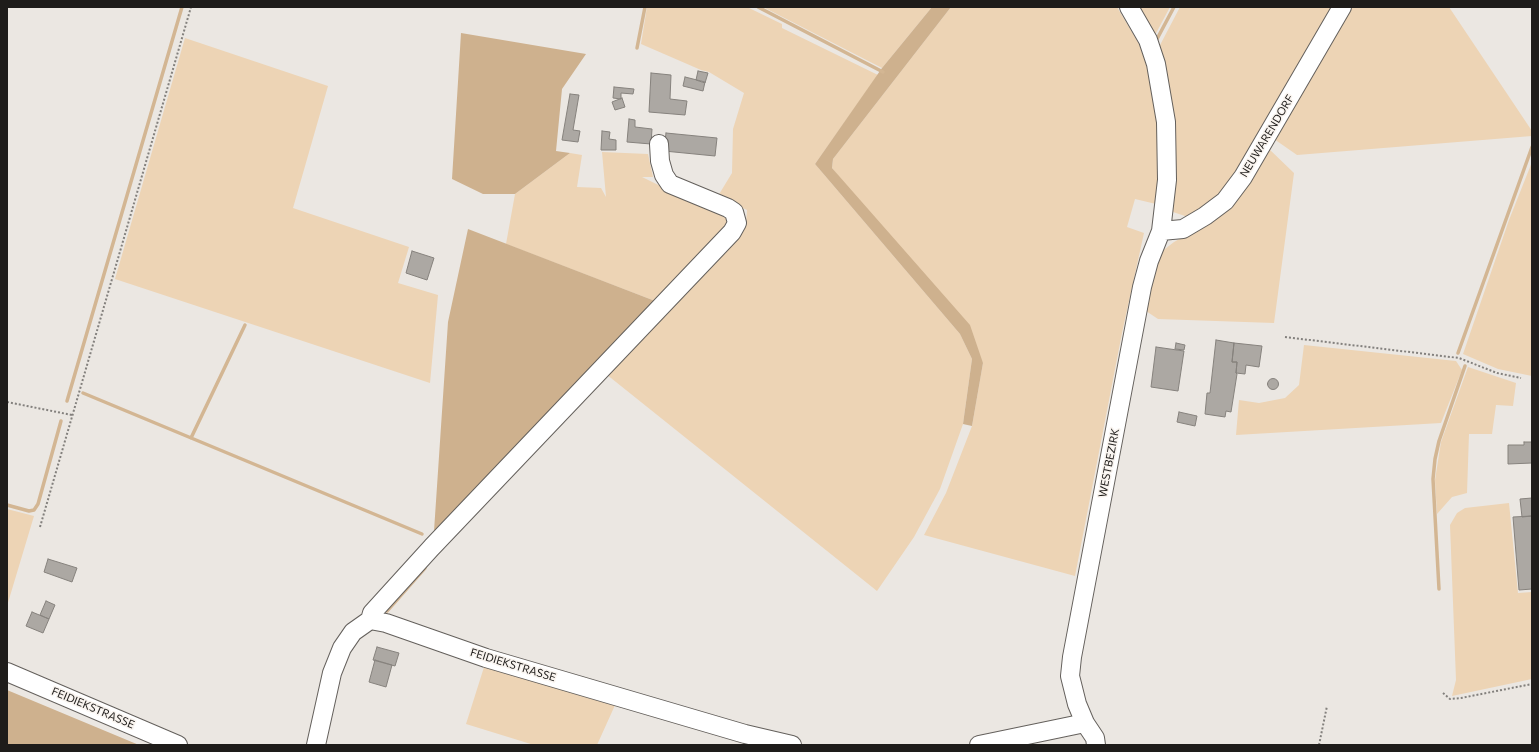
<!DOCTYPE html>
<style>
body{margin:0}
#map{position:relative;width:1539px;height:752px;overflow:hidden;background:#ebe7e2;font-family:Commissioner,sans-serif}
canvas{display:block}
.frame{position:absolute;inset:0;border:8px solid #1e1c1a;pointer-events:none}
</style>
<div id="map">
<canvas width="1539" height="752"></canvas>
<div class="frame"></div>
</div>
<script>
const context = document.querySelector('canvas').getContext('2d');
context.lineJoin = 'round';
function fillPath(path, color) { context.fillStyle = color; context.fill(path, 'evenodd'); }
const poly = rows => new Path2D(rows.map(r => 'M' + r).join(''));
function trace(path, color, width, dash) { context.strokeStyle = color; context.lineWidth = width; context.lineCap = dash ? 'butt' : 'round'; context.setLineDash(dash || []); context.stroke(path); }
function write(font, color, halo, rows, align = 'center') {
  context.font = font + ' Commissioner,sans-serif'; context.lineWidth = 3; context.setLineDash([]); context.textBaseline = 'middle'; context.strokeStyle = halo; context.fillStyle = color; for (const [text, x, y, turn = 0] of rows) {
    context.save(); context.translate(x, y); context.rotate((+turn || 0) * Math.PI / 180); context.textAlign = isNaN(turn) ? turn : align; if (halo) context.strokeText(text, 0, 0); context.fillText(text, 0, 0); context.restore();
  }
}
const green = poly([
 [647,7,747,7,782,24,782,28,878,75,815,164,960,334,972,359,963,424,940,489,914,537,877,591,606,374,746,224,747,210,718,196,732,173,733,129,744,93,709,72,701,70,641,44],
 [763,7,932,7,882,68],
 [951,7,1117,7,1139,44,1152,81,1158,122,1160,180,1156,204,1135,199,1127,227,1144,233,1122,333,1075,576,924,535,946,493,972,426,983,363,832,168,833,159],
 [1138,7,1170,7,1154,37,1149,23],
 [1180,7,1334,7,1240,170,1222,193,1188,217,1173,212,1175,179,1175,120,1167,75,1159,47],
 [1349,7,1449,7,1532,131,1532,136,1297,155,1274,139],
 [185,38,328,86,293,208,409,247,398,283,438,295,430,383,115,279],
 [1268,148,1294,173,1274,323,1158,319,1146,311,1156,263,1161,252,1174,242,1210,222],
 [602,152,648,154,653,177,642,177,728,219,729,222,655,301,506,244,515,194,570,153,582,155,577,187,601,188,606,197],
 [1532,162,1532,376,1498,369,1463,354,1509,220],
 [1304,345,1456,361,1462,370,1441,423,1236,435,1239,400,1259,403,1285,398,1299,385],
 [1468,367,1516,383,1513,406,1496,405,1492,434,1469,434,1467,493,1452,497,1437,514,1435,480,1441,442],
 [1509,503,1518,593,1532,592,1532,679,1452,696,1456,680,1450,525,1457,513,1465,508],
 [7,509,34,516,7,606],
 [485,664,616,703,597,745,534,745,466,724]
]);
const forest = poly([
 [932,7,951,7,833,159,832,168,970,325,983,363,972,426,963,424,972,359,960,334,815,164,882,68],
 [461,33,586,54,562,89,556,151,570,153,515,194,483,194,452,179],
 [468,229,655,301,434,531,448,322],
 [7,690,139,745,7,745]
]);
const stream = poly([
 [758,7,883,72],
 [1157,39,1174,7],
 [637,48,645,7],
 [1458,353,1532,147],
 [83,393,422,534],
 [67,401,182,7],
 [191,438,245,325],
 [7,505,29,511,34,510,38,504,61,421],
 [1439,589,1433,479,1435,459,1439,441,1465,366],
 [387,611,425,568]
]);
const building = poly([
 [698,71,708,73,705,83,696,80,698,71],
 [651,73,671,75,670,99,687,101,685,115,649,112,651,73],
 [685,77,705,82,703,91,683,86,685,77],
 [614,87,634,89,633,94,621,93,621,99,613,98,614,87],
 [570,94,579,95,573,130,580,131,578,142,562,140,570,94],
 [622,98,625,107,615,110,612,102,622,98],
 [629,119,635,120,635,127,652,129,651,144,627,142,629,119],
 [602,131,610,132,609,139,616,140,616,150,601,150,602,131],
 [666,133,717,138,715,156,664,151,666,133],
 [412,251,434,258,427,280,406,273,412,251],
 [1216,340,1234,343,1232,362,1237,362,1236,373,1237,374,1231,412,1226,411,1225,417,1205,414,1207,393,1210,393,1216,340],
 [1176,343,1185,345,1184,350,1175,349,1176,343],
 [1234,343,1262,346,1259,367,1246,365,1245,374,1236,373,1237,362,1232,362,1234,343],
 [1156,347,1184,351,1178,391,1151,387,1156,347],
 '1267.5 384a5.5 5.5 0 1 1 11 0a5.5 5.5 0 1 1-11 0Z',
 [1179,412,1197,416,1195,426,1177,422,1179,412],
 [1524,442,1532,442,1532,463,1508,464,1508,445,1524,445,1524,442],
 [1532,498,1532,516,1522,517,1520,499,1532,498],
 [1532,516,1532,589,1519,590,1513,517,1532,516],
 [48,559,77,568,72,582,44,572,48,559],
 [46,601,55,605,49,619,40,615,46,601],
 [32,612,49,619,43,633,26,626,32,612],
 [377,647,399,653,395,666,373,660,377,647],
 [375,660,392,665,386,687,369,682,375,660]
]);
const path = poly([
 [1285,337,1459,358,1497,373,1521,378],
 [7,402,72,415],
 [40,527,191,7],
 [1443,693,1450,699,1461,698,1532,684],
 [1319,745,1327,706]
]);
const minor = poly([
 [1161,231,1183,229,1205,216,1225,201,1243,177,1342,7],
 [370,620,372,613,432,547,732,232,737,223,734,212,728,208,670,184,664,175,660,161,659,144],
 [7,672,178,745],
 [316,745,332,673,342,648,353,632,370,620,386,623,486,658,745,734,792,745],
 [979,745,1085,723],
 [1096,745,1095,738,1085,723,1077,704,1070,676,1072,657,1142,287,1149,261,1161,231,1167,180,1166,122,1156,64,1148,40,1129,7]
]);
const streetNames = [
 ["NEUWARENDORF",1267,136,-59],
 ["WESTBEZIRK",1109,463,-79],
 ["FEIDIEKSTRASSE",513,665,17],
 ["FEIDIEKSTRASSE",93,708,23]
];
fillPath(green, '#edd4b5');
fillPath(forest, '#ceb18e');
trace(stream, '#d3b693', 3.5);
fillPath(building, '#aca8a3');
trace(building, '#86827d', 1);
trace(minor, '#64605c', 20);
trace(path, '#83807d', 2, [2, 2]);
trace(minor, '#fff', 18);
write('11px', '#1e1c1a', '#f9f4ef', streetNames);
</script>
